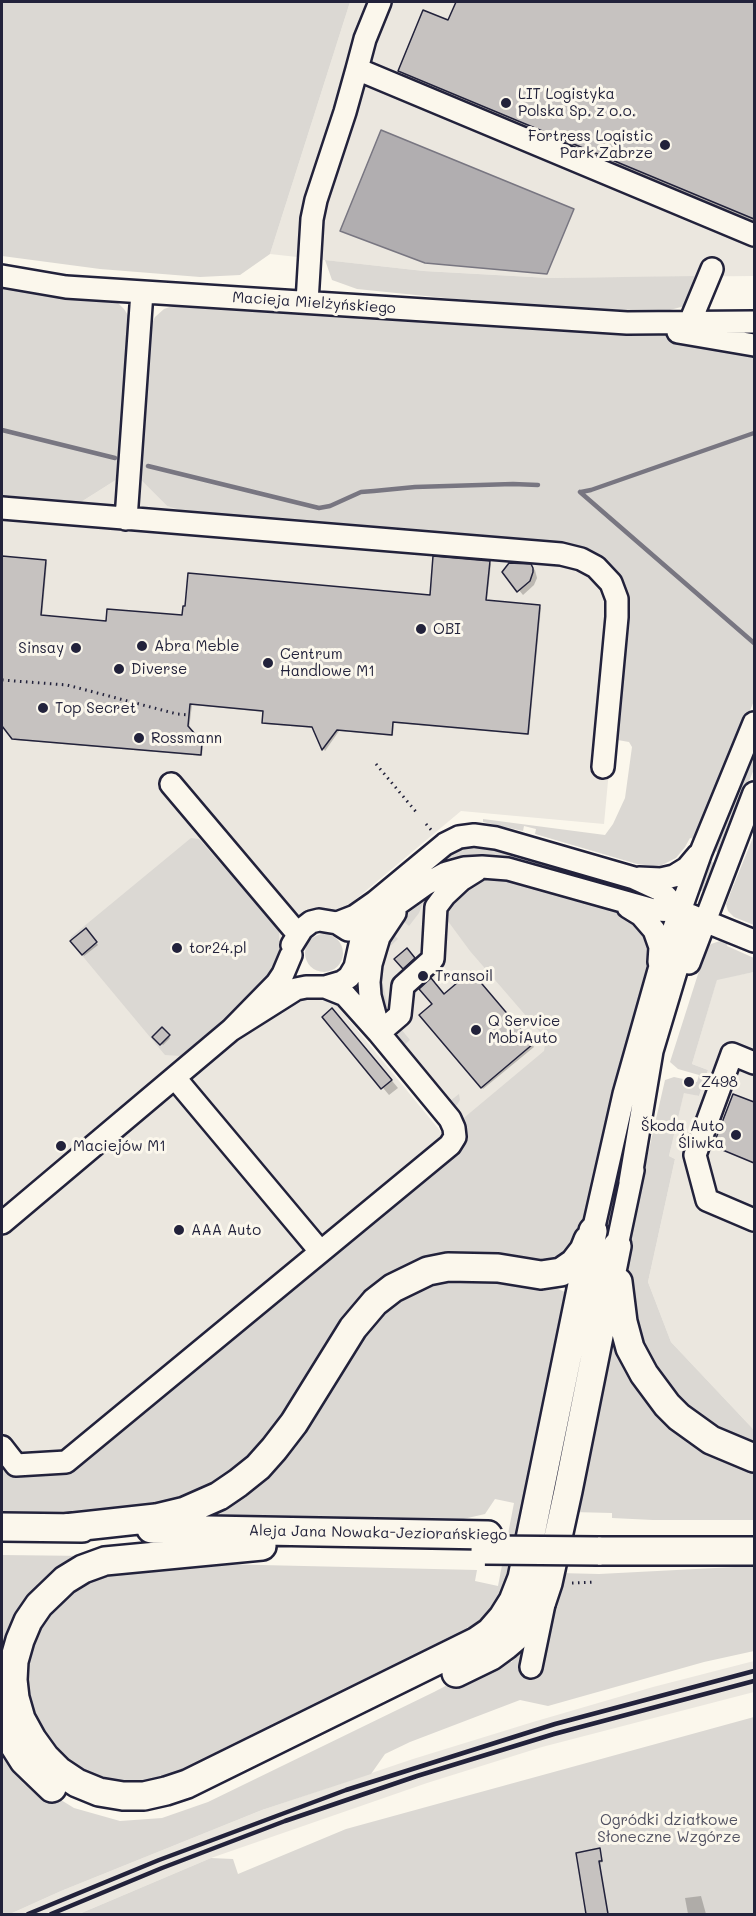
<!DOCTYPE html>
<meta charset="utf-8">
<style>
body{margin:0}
#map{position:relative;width:756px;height:1916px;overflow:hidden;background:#fbf7ec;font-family:Mali,sans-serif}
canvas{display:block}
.frame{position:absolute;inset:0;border:3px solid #22223b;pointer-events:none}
</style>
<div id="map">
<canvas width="756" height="1916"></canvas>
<div class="frame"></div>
</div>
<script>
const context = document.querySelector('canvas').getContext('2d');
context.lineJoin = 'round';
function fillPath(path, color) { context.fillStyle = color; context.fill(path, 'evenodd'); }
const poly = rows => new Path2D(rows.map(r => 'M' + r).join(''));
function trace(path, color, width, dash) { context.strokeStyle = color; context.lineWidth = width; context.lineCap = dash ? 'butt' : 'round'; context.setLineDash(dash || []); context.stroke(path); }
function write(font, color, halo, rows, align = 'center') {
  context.font = font + ' Mali,sans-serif'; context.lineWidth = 6; context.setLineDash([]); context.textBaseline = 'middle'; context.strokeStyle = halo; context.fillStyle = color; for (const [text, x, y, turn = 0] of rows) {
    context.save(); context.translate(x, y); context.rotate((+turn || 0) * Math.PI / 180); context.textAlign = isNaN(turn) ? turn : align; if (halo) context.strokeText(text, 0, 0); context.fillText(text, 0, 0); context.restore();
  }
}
const built = poly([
 [350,2,754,2,754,276,550,278,424,271,270,254],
 [119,478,140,479,167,506,583,552,623,620,604,824,461,811,338,914,297,915,282,929,280,970,302,994,330,997,455,1149,72,1467,2,1458,2,495,81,502],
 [445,885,560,1039,465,1126,398,1045,379,1010,383,939,421,898],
 [754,972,754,1430,671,1342,648,1282,675,1159,669,1156,684,1092,699,1096,708,1070,692,1064,717,979],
 [754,1661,754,1692,542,1747,427,1783,211,1858,79,1914,10,1914,61,1891,262,1810,413,1759,533,1722,653,1687]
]);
const green = poly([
 [2,2,350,2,270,254,240,275,200,277,100,269,2,256],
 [325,260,424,271,550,278,695,276,691,293,685,306,662,312,582,312,357,289,332,280],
 [2,281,106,297,116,301,124,309,131,320,119,478,81,502,2,495],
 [184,302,662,334,754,351,754,701,695,839,690,838,685,847,676,858,662,865,653,866,637,864,535,834,536,829,524,826,523,831,483,822,483,819,605,835,613,824,625,798,632,747,629,742,612,739,608,569,204,517,167,506,140,479,150,327,155,317,164,309],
 [754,747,754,769,720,853,712,850],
 [754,835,754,925,734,917,728,911,726,904],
 [191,838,199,839,279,930,279,966,250,997,181,1056,165,1055,70,941,71,937],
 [479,844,616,880,654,896,653,898,650,898,601,882,536,864,483,857,466,856,451,858,431,868,451,849],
 [708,860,716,864,707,888,704,891,701,891,698,889],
 [490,879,501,880,544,890,619,913,629,917,650,940,652,962,613,1094,614,1095,585,1227,564,1262,406,1271,287,1420,246,1466,182,1505,86,1513,2,1512,2,1459,61,1471,461,1122,465,1117,544,1051,546,1039,470,951,442,913,442,902,480,880],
 [421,898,424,900,419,913,409,926,403,921,392,933,398,939,385,951,382,967,382,981,389,1010,385,1014,375,995,375,965,401,915],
 '305 953a19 19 0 1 1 38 0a19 19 0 1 1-38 0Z',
 [720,941,728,942,727,946,754,958,754,972,717,980,692,1064,708,1070,699,1096,684,1093,669,1156,675,1159,648,1282,671,1342,754,1430,754,1451,703,1426,646,1364,627,1285,626,1264,629,1236,665,1080,674,1077,697,1082,699,1075,678,1069,670,1062,706,949,711,944],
 [401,1029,410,1040,403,1046,450,1101,459,1094,460,1100,457,1105,452,1107,396,1038],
 [640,1068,621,1179,595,1311,590,1297,614,1176],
 [450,1274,554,1287,569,1294,516,1571,495,1617,184,1779,142,1789,76,1774,31,1725,23,1653,59,1593,80,1579,174,1563,477,1570,475,1581,498,1586,514,1503,495,1499,485,1514,459,1520,183,1521,206,1511,379,1307],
 [612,1312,627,1357,754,1465,754,1520,653,1520,612,1518,612,1513,572,1512],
 [2,1555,90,1556,50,1581,34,1597,21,1617,11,1640,7,1661,6,1681,8,1702,14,1720,34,1756,60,1781,75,1790,111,1801,148,1802,165,1799,190,1791,496,1640,498,1641,497,1643,191,1794,156,1805,119,1807,100,1803,63,1787,37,1766,18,1739,2,1698],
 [754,1566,754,1651,704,1662,548,1706,520,1700,410,1742,385,1754,371,1774,262,1810,61,1891,10,1914,2,1914,2,1734,48,1792,74,1808,120,1821,162,1818,208,1802,434,1692,497,1659,512,1662,515,1650,559,1573,599,1574],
 [754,1717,754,1914,79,1914,211,1858,233,1859,238,1874,346,1829]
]);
const water = poly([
 [381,130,574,209,547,274,425,263,340,231,381,130]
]);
const shadow = poly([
 [458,2,754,2,754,222,407,78,400,71,449,22],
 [2,557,45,561,47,563,42,617,107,623,431,596,489,562,491,564,487,601,539,606,541,608,529,735,394,723,393,736,339,731,325,751,314,728,265,724,263,722,264,712,192,705,189,729,203,745,202,756,15,740,4,726,2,726],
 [530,566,535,570,537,578,534,585,523,595,504,572],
 [86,930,98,945,84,956,72,941],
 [407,950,416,960,405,970,396,959],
 [471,973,534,1047,483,1089,421,1015],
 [324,1017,339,1017,398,1088,389,1095],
 [162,1029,170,1038,163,1045,154,1037],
 [734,1096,754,1104,754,1163,714,1146],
 [599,1850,603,1862,600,1863,603,1891,608,1914,589,1914,578,1854],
 [701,1896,706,1914,688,1914,685,1898]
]);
const stream = poly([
 [2,430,115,458],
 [148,466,319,508,330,506,361,492,374,491,415,487,513,484,538,485],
 [580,492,754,643],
 [581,492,591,490,754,433]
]);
const building = poly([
 [456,2,754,2,754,219,398,71,423,10,448,20,456,2],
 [2,556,46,560,41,615,106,621,107,609,182,615,183,606,185,606,188,573,430,595,433,556,490,561,486,600,540,605,528,734,393,722,392,735,337,730,322,750,312,727,262,723,263,711,190,704,188,726,202,742,201,755,12,739,2,726,2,556],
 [509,563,531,564,533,568,533,572,530,581,517,592,502,572,509,563],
 [86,928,97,942,82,955,70,941,86,928],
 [407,948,415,958,403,969,394,959,407,948],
 [471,971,533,1044,481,1088,419,1015,432,1004,419,989,431,978,444,994,471,971],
 [332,1008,392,1080,381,1089,322,1017,332,1008],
 [162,1027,170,1035,160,1045,152,1037,162,1027],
 [733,1094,754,1102,754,1163,713,1146,733,1094],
 [600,1848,602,1861,599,1861,608,1914,586,1914,576,1853,600,1848]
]);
const path = poly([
 [2,680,67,685,177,714,189,715],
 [376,764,417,813],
 [426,824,433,832],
 [572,1583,595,1582]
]);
const minor = poly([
 [380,2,365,39,357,69,754,235],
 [2,276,66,287,627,323,754,322],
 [307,302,312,219,316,200,345,112,357,69],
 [690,322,712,269],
 [678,332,754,345],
 [2,508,561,554,581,559,596,567,611,583,617,599,617,617,603,767],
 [126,519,142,292],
 [171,784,297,933],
 [639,878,661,879,674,876,687,868,698,855],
 [628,907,641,915,654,930,660,947,659,962],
 [337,923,355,916,375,902,445,844,459,837,474,835,496,838,634,878,660,890,680,911,685,932,682,951,652,1051,630,1182],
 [292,945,302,929,311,922,319,920,337,923,348,930],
 [689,963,754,793],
 [231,1030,296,989,306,987,325,987,342,982,349,977,355,967,361,940,371,923,426,884,446,873,464,868,482,867,508,869,654,910,680,911,754,941],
 [379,1030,370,996,369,982,371,964,379,937,395,913],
 [379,1033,400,1015,403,986,433,959,436,907,445,895,461,880,477,870],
 [754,1063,732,1054,695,1155,707,1200,754,1220],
 [175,1078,320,1251],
 [2,1223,231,1030,277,983,283,974,291,955],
 [593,1231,624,1094,659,970,701,852,754,723],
 [617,1246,633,1170],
 [2,1447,16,1465,66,1462,450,1145,455,1137,454,1128,450,1119,379,1033,345,995,325,987],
 [531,1667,544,1604]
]);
const major = poly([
 [618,1282,623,1322,630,1348,644,1374,667,1405,679,1417,711,1440,754,1458],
 [2,1527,82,1528],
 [65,1528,156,1518,185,1511,219,1496,238,1483,258,1467,274,1449,294,1423,353,1328,375,1302,393,1288,428,1271,448,1267,498,1268,541,1275,561,1272,574,1263,584,1250,588,1240],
 [151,1529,488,1535],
 [262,1546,105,1561,83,1569,65,1580,39,1605,28,1621,20,1640,14,1661,13,1680,15,1698,21,1719,32,1739,45,1757,59,1771,77,1783,99,1792,123,1796,144,1796,166,1791,187,1784,477,1641,490,1632,503,1617,513,1601,522,1578,593,1231],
 [598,1551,754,1551],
 [456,1673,491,1656,506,1645,520,1633,542,1601,548,1583,568,1491,617,1246],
 [2,1719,12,1742,24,1761,52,1788]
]);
const rail = poly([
 [28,1914,159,1860,346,1790,555,1724,754,1671],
 [51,1914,162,1868,285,1821,417,1776,554,1734,754,1681]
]);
const majorBridge = poly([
 [485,1550,598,1551]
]);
const markers = [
 [506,103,6,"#22223b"],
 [665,145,6,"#22223b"],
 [421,629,6,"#22223b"],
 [142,646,6,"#22223b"],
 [76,648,6,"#22223b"],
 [268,663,6,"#22223b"],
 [119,669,6,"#22223b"],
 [43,708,6,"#22223b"],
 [139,738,6,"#22223b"],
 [177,948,6,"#22223b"],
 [423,976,6,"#22223b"],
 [476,1030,6,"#22223b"],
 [689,1082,6,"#22223b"],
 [736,1135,6,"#22223b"],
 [61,1146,6,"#22223b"],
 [179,1230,6,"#22223b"]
];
const poiNames = [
 ["LIT Logistyka",518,94],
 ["Polska Sp. z o.o.",518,111],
 ["Fortress Logistic",653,136,"right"],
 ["Park Zabrze",653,153,"right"],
 ["OBI",433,629],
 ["Abra Meble",154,646],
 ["Sinsay",64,648,"right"],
 ["Centrum",280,654],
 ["Handlowe M1",280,671],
 ["Diverse",131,669],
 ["Top Secret",55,708],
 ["Rossmann",151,738],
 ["tor24.pl",189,948],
 ["Transoil",435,976],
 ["Q Service",488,1021],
 ["MobiAuto",488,1038],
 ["Z498",701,1082],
 ["Škoda Auto",724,1126,"right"],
 ["Śliwka",724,1143,"right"],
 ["Maciejów M1",73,1146],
 ["AAA Auto",191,1230]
];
const streetNames = [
 ["Macieja Mielżyńskiego",314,303,4],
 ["Aleja Jana Nowaka-Jeziorańskiego",378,1533,1]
];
const parkNames = [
 ["Ogródki działkowe",669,1820],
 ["Słoneczne Wzgórze",669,1837]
];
fillPath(built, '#ebe7df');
fillPath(green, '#dbd8d3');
fillPath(water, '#b1aeb0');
trace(water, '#787681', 1.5);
fillPath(shadow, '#0003');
trace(stream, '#787681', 4.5);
fillPath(building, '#c6c2c0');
trace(building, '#22223b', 1.5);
trace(minor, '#22223b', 26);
trace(major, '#22223b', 32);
trace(path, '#22223b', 3, [1.5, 4.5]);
trace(minor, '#fbf7ec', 21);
trace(major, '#fbf7ec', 27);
trace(rail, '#22223b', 4.5);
trace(majorBridge, '#22223b', 32, []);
trace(majorBridge, '#fbf7ec', 27);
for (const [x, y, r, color] of markers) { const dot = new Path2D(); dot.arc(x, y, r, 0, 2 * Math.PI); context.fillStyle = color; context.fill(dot); trace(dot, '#fbf7ec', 2); }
write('15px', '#22223b', '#fbf7ec', poiNames, 'left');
write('15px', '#22223b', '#fbf7ec', streetNames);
write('15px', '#505061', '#fbf7ec', parkNames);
</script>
